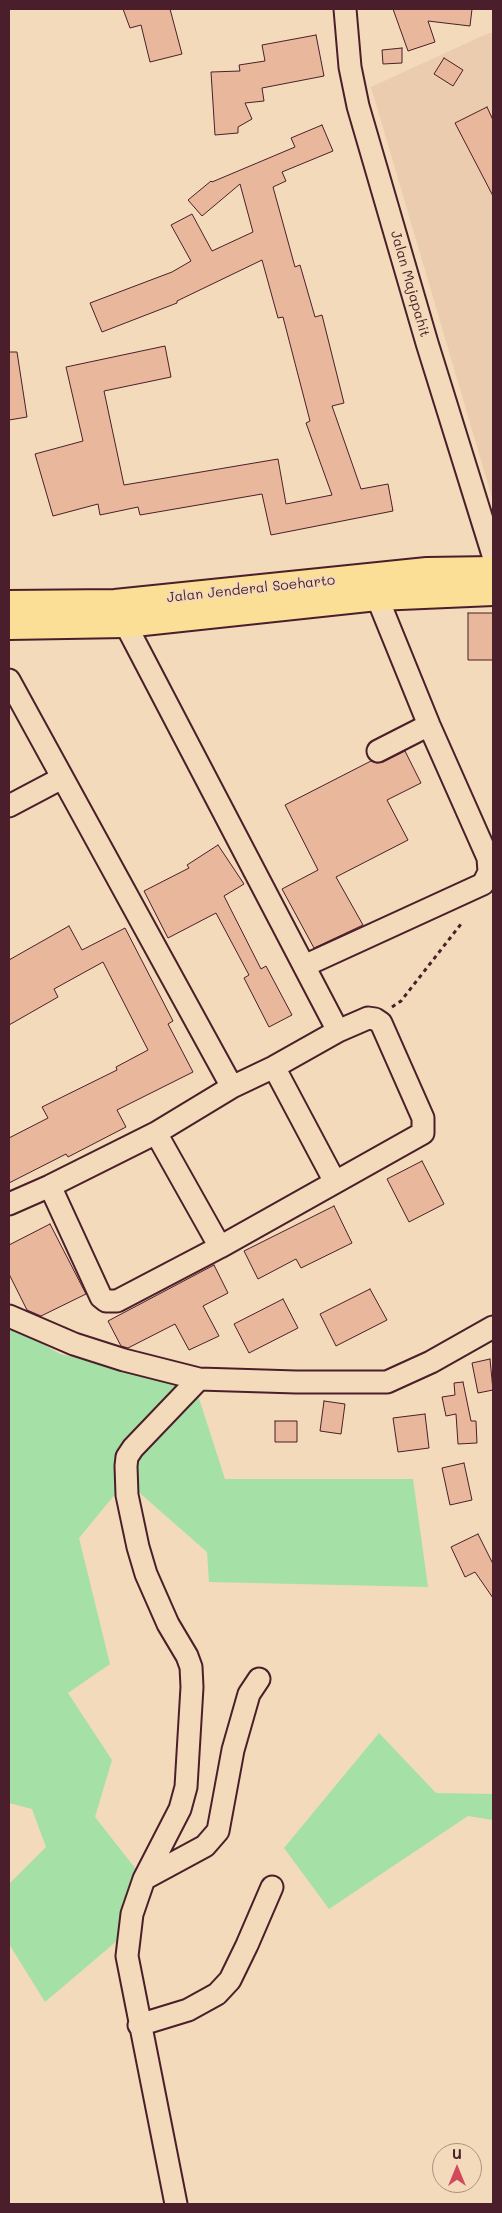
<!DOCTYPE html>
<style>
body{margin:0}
#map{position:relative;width:502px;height:2213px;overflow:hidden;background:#f2daba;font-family:Mali,sans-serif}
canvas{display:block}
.frame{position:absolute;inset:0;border:10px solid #4a1f2b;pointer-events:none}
.north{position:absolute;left:432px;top:2143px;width:50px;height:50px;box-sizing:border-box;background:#f2daba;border:1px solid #af8f81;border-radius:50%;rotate:0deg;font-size:14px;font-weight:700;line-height:20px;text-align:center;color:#4a1f2b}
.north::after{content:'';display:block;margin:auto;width:18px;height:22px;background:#d1495b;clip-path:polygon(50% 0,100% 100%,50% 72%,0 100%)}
</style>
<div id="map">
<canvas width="502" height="2213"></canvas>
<div class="frame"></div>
<div class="north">U</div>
</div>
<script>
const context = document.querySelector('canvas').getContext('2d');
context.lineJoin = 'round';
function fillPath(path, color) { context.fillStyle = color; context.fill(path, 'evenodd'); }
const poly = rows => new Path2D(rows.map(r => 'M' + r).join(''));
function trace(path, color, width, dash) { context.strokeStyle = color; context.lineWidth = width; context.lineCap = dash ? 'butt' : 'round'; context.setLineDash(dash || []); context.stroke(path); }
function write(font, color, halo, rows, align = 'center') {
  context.font = font + ' Mali,sans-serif'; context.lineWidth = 4; context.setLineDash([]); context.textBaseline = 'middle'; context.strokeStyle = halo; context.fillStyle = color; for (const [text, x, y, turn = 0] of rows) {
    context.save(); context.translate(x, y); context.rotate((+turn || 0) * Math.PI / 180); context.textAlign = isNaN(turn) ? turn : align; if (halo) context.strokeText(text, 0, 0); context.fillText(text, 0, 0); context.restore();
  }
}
const built = poly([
 [489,33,493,33,493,501,371,87]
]);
const green = poly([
 [9,1324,60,1354,194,1383,225,1479,413,1479,428,1587,209,1582,207,1552,126,1481,79,1538,110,1664,68,1693,112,1760,95,1817,146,1882,131,1929,45,2002,9,1944,9,1884,46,1847,32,1809,9,1803],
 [379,1733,436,1793,493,1794,493,1820,468,1816,329,1909,284,1848]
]);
const building = poly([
 [123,9,170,9,182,54,150,62,141,25,130,28,123,9],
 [393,9,472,9,470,26,428,21,435,42,408,51,393,9],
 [316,35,324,76,262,88,264,101,245,103,252,119,238,127,238,133,215,135,211,72,240,71,239,65,265,61,262,45,316,35],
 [402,48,402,63,383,64,382,50,402,48],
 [444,58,463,70,453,86,434,74,444,58],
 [487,107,493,120,493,196,455,123,487,107],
 [322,125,333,151,282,172,286,181,273,187,295,267,300,265,315,317,322,315,344,403,332,406,361,489,388,484,393,511,271,535,262,494,140,515,138,507,100,515,98,504,53,516,35,454,83,441,66,367,165,346,171,377,104,391,124,485,278,459,286,504,332,495,306,423,310,421,283,317,278,318,262,260,177,301,177,303,102,332,90,303,172,272,191,261,171,225,192,214,212,251,253,232,240,184,202,216,188,200,211,181,212,182,295,147,291,138,322,125],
 [9,352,17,352,27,417,9,420,9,352],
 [468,613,493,613,493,660,468,660,468,613],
 [405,751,421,783,387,800,408,840,336,877,363,925,314,948,282,889,318,870,285,805,371,761,377,763,383,762,405,751],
 [218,845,244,884,224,896,261,969,266,966,292,1015,269,1027,244,978,249,975,216,913,168,938,144,891,189,868,187,865,218,845],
 [69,926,82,950,125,928,173,1021,168,1024,193,1072,117,1110,126,1127,68,1157,66,1154,9,1183,9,1138,48,1118,42,1107,117,1070,116,1067,148,1050,103,962,54,989,58,997,9,1025,9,960,69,926],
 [422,1161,444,1204,409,1222,387,1179,422,1161],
 [334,1206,352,1243,301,1268,296,1259,258,1279,244,1251,334,1206],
 [50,1224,86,1294,41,1316,27,1310,9,1274,9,1245,50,1224],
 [214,1265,228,1293,203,1306,219,1336,189,1350,175,1324,128,1348,121,1346,108,1321,214,1265],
 [370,1289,387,1320,336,1346,320,1314,370,1289],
 [283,1299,298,1328,249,1353,234,1324,283,1299],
 [490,1359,493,1390,478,1393,472,1363,490,1359],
 [463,1382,471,1421,476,1421,477,1443,458,1444,456,1414,446,1416,442,1397,455,1395,454,1383,463,1382],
 [324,1401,345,1404,341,1434,320,1431,324,1401],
 [425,1414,429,1448,398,1452,393,1418,425,1414],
 [275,1421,297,1421,297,1442,275,1442,275,1421],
 [464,1463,472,1500,450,1505,442,1468,464,1463],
 [478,1534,493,1564,493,1598,475,1572,465,1577,451,1547,478,1534]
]);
const path = poly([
 [392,1007,401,1001,461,924]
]);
const minor = poly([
 [345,9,350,67,358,106,427,343,493,555],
 [9,680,232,1087],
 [378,751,429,725],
 [9,806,62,778],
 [304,966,483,884,489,872,488,858,429,725,377,597],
 [274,1067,335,1182],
 [156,1133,220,1247],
 [50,1186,101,1297,106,1301,117,1301,220,1247,423,1133,423,1118,381,1023,375,1019,368,1018,338,1031],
 [9,1204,50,1186,156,1133,232,1087,274,1067,338,1031,118,610],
 [9,1316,74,1344,124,1360,199,1379,296,1382,387,1382,431,1362,493,1327],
 [144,1879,205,1846,218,1831,233,1750,249,1694,259,1679],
 [139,2025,188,2010,217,1994,230,1980,247,1945,272,1887],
 [176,2204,127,1956,132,1914,144,1879,180,1809,186,1787,192,1687,191,1667,187,1656,168,1624,146,1574,138,1547,127,1495,126,1466,127,1457,133,1448,199,1379]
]);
const major = poly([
 [9,604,115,603,427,571,493,570],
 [9,626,125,624,377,597,493,592]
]);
const streetNames = [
 ["Jalan Majapahit",410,284,74],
 ["Jalan Jenderal Soeharto",251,589,-6]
];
fillPath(built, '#ecccae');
fillPath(green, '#a5e1a7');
fillPath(building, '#e8b79c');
trace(building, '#4a1f2b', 1);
trace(minor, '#4a1f2b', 25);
trace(major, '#4a1f2b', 30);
trace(path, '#4a1f2b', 3, [4, 4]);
trace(minor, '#f2daba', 21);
trace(major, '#fbdf96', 26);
write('14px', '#4a1f2b', '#f2daba', streetNames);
</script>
